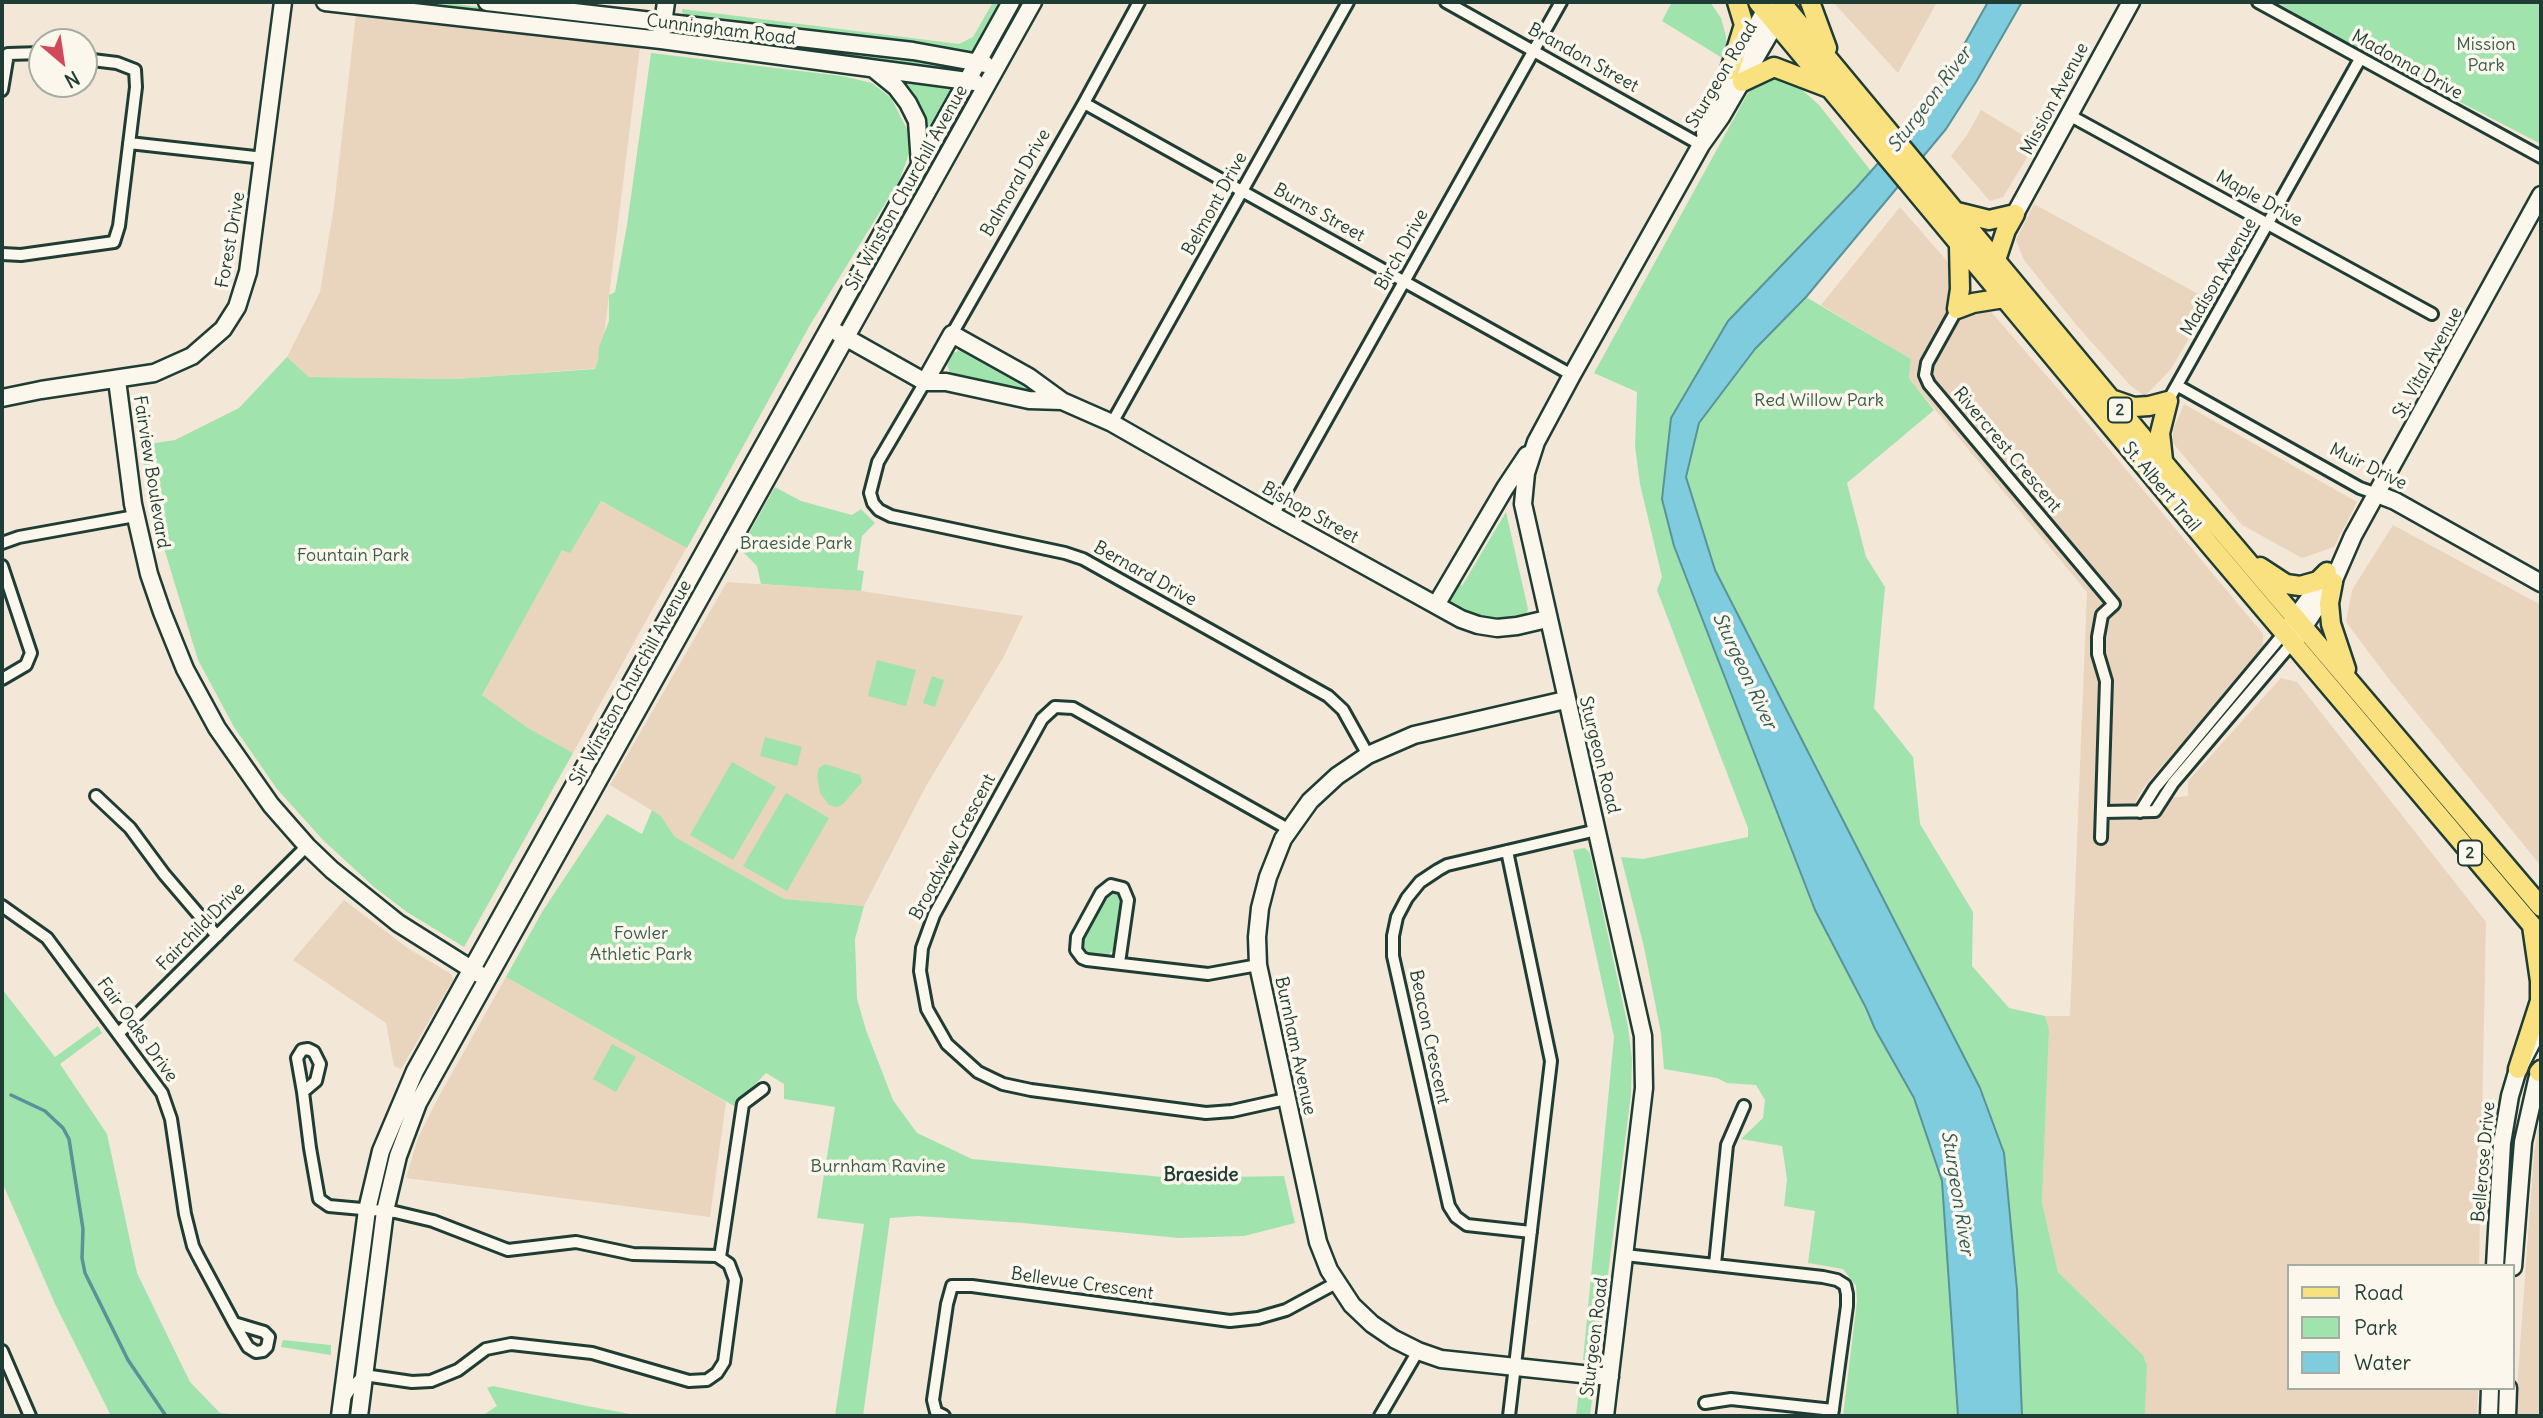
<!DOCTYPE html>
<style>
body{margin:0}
#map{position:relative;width:2543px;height:1418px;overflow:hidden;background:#f3e7d7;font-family:Delius,sans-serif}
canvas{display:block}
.frame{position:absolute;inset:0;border:4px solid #1f3d34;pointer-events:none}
.legend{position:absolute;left:2287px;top:1264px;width:228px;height:126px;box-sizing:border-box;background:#fbf7ec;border:2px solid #a3ada2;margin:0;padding:9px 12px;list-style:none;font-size:21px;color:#1f3d34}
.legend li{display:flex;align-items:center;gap:14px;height:35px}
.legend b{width:35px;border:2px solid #a3ada2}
.north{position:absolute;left:28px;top:28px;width:70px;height:70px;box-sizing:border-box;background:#fbf7ec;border:2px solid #a3ada2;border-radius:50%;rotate:151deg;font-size:19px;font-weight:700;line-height:28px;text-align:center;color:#1f3d34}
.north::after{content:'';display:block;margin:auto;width:24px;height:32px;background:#d1495b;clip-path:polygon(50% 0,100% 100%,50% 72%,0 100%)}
</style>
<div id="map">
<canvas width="2543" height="1418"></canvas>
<div class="frame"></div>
<ul class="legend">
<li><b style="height:9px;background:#fae180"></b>Road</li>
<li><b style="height:19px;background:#a1e3ad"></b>Park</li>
<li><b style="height:19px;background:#7eccdd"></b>Water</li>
</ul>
<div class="north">N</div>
</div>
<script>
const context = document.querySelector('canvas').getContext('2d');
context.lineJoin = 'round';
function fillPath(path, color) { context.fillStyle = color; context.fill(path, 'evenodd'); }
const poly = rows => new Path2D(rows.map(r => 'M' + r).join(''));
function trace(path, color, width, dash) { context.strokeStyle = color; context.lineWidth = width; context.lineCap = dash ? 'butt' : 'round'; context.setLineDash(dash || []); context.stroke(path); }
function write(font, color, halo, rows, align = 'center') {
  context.font = font + ' Delius,sans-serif'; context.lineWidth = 7; context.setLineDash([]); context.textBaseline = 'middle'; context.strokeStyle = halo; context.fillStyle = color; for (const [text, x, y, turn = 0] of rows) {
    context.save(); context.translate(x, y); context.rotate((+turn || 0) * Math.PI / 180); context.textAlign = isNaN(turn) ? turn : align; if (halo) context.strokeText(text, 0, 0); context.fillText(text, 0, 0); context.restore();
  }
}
const built = poly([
 [1833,2,1937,2,1898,73],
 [356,14,640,47,600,368,455,379,309,377,287,357,320,292,334,206],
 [1981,110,2036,143,2003,197,1990,201,1951,156,1967,135],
 [2034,204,2211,301,2171,369,2145,396,2131,386,2078,327,2024,260,2016,240],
 [1900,207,2079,413,2263,634,2263,649,2144,787,2135,802,2188,796,2188,781,2281,678,2297,682,2486,922,2479,1266,2289,1266,2289,1388,2478,1388,2477,1416,2145,1416,2147,1365,2143,1355,2058,1272,2042,1203,2049,1029,2045,1016,2070,1016,2087,592,1909,378,1911,359,1821,305],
 [2184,404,2357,502,2334,547,2302,558,2242,525,2173,443,2173,430],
 [747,438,573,753,528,728,482,695,562,549,570,552,600,501,615,508],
 [2393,525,2541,605,2541,866,2388,678,2346,622,2352,590],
 [727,582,861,591,1023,616,1003,658,926,786,864,906,784,899,675,837,661,816,610,785],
 [344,900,409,949,451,974,453,980,401,1069,394,1066,386,1023,293,960],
 [506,977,726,1102,710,1217,406,1178,418,1138,438,1098],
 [2541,1113,2541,1416,2515,1416,2534,1153]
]);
const green = poly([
 [384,2,439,2,592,21,571,24],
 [993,2,1006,2,977,49,969,54,683,17,682,9,959,44,973,37],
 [1672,2,1710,2,1721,18,1726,36,1726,53,1724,59,1662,21],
 [2276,2,2541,2,2541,144,2362,51],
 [676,30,950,64,962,70,953,72,684,36,676,33],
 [651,53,842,76,872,83,891,98,907,129,909,154,899,181,810,325,687,548,601,501,570,553,562,550,482,695,528,728,573,753,464,947,407,912,374,887,323,840,277,789,234,727,198,660,146,489,142,445,175,440,239,408,287,357,309,377,455,379,595,369,598,361,599,347,609,321,609,295,615,292,627,225],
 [1773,75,1789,78,1819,105,1871,171,1728,321,1671,418,1674,546,1806,888,1875,1029,1914,1098,1942,1181,1958,1416,1843,1416,1857,1301,1856,1286,1843,1269,1808,1263,1815,1211,1784,1206,1787,1179,1782,1146,1741,1139,1763,1118,1765,1100,1756,1085,1727,1083,1717,1078,1664,1069,1661,1033,1644,947,1621,857,1643,859,1748,837,1748,828,1657,590,1662,577,1640,484,1635,446,1637,392,1594,373,1749,91],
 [900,78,948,84,952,88,953,94,930,134,925,132],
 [1806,297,1911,359,1909,378,1934,410,1847,483,1866,557,1885,587,1874,708,1913,757,1920,824,1973,912,1972,966,2009,1008,2045,1016,2049,1029,2042,1203,2058,1272,2143,1355,2147,1365,2145,1416,2022,1416,2017,1290,2004,1153,1980,1088,1715,570,1686,477,1698,423,1755,349],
 [960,350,968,351,1028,385,1030,390,1027,392,955,377,949,371,947,363,953,353],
 [775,487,801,501,852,515,861,509,875,523,862,536,857,570,864,571,861,591,761,584,757,566,740,549],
 [1506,512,1528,609,1526,614,1514,619,1492,621,1478,618,1445,601,1458,578,1462,586],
 [877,660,916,670,906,706,868,696],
 [932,676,944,680,935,707,923,703],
 [765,737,802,747,797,766,760,756],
 [732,762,776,787,733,860,690,835],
 [825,764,860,775,862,782,843,804,837,807,829,805,820,793,817,776,819,768],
 [786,793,829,818,787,891,743,866],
 [652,810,661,816,675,837,784,899,864,906,855,939,857,999,866,1030,893,1100,917,1133,972,1159,1173,1178,1284,1176,1295,1223,1244,1236,1179,1238,1023,1223,918,1216,890,1218,863,1416,835,1416,864,1224,817,1218,835,1107,784,1099,784,1084,766,1073,738,1102,736,1107,506,977,542,912,607,814,642,834],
 [1585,848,1590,853,1628,1027,1632,1059,1631,1094,1598,1354,1595,1359,1583,1360,1614,1037,1573,850],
 [1112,893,1118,895,1122,900,1116,947,1108,955,1091,954,1083,947,1083,936,1106,896],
 [2,989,55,1057,98,1026,102,1033,60,1064,107,1134,137,1273,190,1382,220,1413,247,1416,111,1416,55,1304,2,1182],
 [612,1044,636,1057,616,1092,593,1079],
 [283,1340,331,1345,331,1355,281,1347],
 [493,1386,587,1406,641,1416,482,1416,497,1406,487,1388],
 [1579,1391,1590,1393,1592,1399,1590,1416,1576,1416]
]);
const water = poly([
 [1988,2,2022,2,1976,82,1946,129,1806,297,1755,349,1699,423,1686,477,1715,570,1980,1088,2004,1153,2017,1290,2022,1416,1958,1416,1942,1181,1914,1098,1875,1029,1866,1008,1815,910,1674,546,1662,499,1671,418,1728,321,1856,188,1930,105,1988,2]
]);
const stream = poly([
 [11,1095,45,1111,63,1128,69,1139,83,1229,82,1258,85,1273,128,1360,166,1416]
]);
const street = poly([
 [1446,2,1701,145],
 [2258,2,2541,157],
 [2,90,8,54,42,53],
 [1084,103,1572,375],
 [2069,115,2432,314],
 [129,143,264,158],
 [2,254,21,255,114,242,119,226,136,87,135,70,117,63,84,59],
 [1957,309,1927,363,1925,375,1929,384,2114,604,2102,615,2098,637,2098,654,2106,681,2101,838],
 [952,334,1084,103,1139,2],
 [925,382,878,462,870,493,873,503,879,510,891,516,1065,553,1083,559,1328,696,1343,710,1368,755],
 [2178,386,2360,488,2377,494],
 [2168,401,2360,59],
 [1112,423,1348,2],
 [1273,515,1561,2],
 [2,543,19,537,135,516],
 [2,566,31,653,26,665,2,679],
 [96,796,130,828,164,874,217,936],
 [2103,812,2155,811,2173,783,2292,643],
 [2140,812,2155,788,2284,633],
 [1507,851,1551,1061,1509,1416],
 [2,906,47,938,162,1093,171,1119,185,1214,193,1246,198,1256,234,1323,248,1347,256,1352,263,1351,267,1347,269,1337,264,1332,234,1323],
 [1119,963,1128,900,1123,888,1111,885,1101,893,1077,937,1076,950,1082,958,1087,960,1208,974,1258,965],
 [119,1033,307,846],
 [303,1092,297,1058,302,1050,308,1049,314,1052,320,1064,316,1081,303,1092,310,1148,319,1199,329,1206,395,1212,433,1221,508,1250,576,1242,633,1254,717,1256,729,1264,735,1280,724,1362,717,1373,707,1380,689,1381,592,1353,511,1344,486,1349,458,1370,431,1381,412,1382,364,1375,351,1388,344,1399],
 [1286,1099,1232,1111,1206,1113,1031,1090,1003,1084,978,1072,947,1044,927,1009,920,971,922,948,934,915,1042,719,1055,707,1073,708,1288,829],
 [1531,1232,1467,1225,1456,1217,1449,1206,1393,956,1393,936,1397,917,1407,898,1420,882,1438,870,1447,865,1597,830],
 [1625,1255,1823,1277,1837,1280,1845,1285,1847,1294,1847,1306,1832,1416],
 [720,1257,743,1104,763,1089],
 [1715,1264,1727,1145,1744,1106],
 [2,1351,30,1416],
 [1705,1403,1731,1399,1833,1410],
 [944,1416,936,1412,933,1400,947,1304,952,1286,972,1286,1230,1321,1258,1318,1286,1310,1336,1283],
 [1380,1416,1418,1351]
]);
const secondary = poly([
 [325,2,661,40,975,82],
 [487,2,913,51,985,64],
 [662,31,666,2],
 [875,70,896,87,908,103,917,121,920,164],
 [1705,133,1720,91,1770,2],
 [2015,214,2131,2],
 [838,333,925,382,946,382,1029,400,1062,401],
 [117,380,133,504,149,574,162,612,185,669,217,728,271,805,307,846,332,870,398,923,479,974],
 [925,382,952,334,1029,377,1062,401,1112,423,1273,515,1461,619,1478,625,1497,628,1517,626,1547,619],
 [2,398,41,390,154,373,192,356,223,329,237,307,248,272,283,2],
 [2377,494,2395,501,2541,583],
 [1436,605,1505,488,1527,455],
 [2288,628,2322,581],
 [2297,637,2333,582,2353,536,2541,195],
 [1565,700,1414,735,1368,755,1337,776,1310,801,1283,839,1268,877,1260,908,1257,937,1258,965,1318,1242,1329,1270,1352,1305,1372,1324,1394,1339,1418,1351,1441,1359,1610,1377],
 [2495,1266,2502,1143,2510,1096,2518,1069,2534,1038,2541,1028],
 [2513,1267,2523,1142,2537,1080,2541,1069],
 [340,1416,367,1210,381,1151,415,1071,1011,2],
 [359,1416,385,1211,398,1156,418,1103,1033,2],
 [1605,1416,1644,1088,1643,1036,1523,504,1526,473,1536,442,1572,375,1701,145,1721,117,1781,14],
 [2489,1416,2490,1388],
 [2507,1416,2508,1388]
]);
const primary = poly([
 [1758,2,2209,544,2541,936],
 [1781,2,2164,463,2541,907],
 [1810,2,1827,48],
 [1730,70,1744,25,1737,2],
 [1742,82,1774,67,1829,88],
 [1957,212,1989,220,2015,214],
 [1959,245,1960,289,1957,309,1973,303,2004,298],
 [1996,260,2006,230,2015,214],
 [2114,400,2134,407,2149,406,2168,401],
 [2163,460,2160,433,2168,401],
 [2260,567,2286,584,2300,586,2318,581,2327,572],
 [2333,582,2329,603,2331,624,2346,669],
 [2518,1069,2540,1001,2540,981,2532,926],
 [2539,1072,2541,1070]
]);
const shields = [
 [2120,410,24],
 [2470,853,24]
];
const shieldNames = [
 ["2",2120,410],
 ["2",2470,853]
];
const streetNames = [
 ["Cunningham Road",721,30,7],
 ["Brandon Street",1583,58,29],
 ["Madonna Drive",2407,65,29],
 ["Sturgeon Road",1722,75,-59],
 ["Mission Avenue",2055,99,-62],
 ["Balmoral Drive",1016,183,-60],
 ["Sir Winston Churchill Avenue",907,188,-61],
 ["Maple Drive",2259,199,29],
 ["Belmont Drive",1215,204,-61],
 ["Burns Street",1319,213,29],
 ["Forest Drive",231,240,-80],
 ["Birch Drive",1402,250,-61],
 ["Madison Avenue",2219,277,-60],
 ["St. Vital Avenue",2428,363,-61],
 ["Rivercrest Crescent",2007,450,50],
 ["Muir Drive",2368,467,26],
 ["Fairview Boulevard",151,472,81],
 ["St. Albert Trail",2161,487,50],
 ["Bishop Street",1310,513,29],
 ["Bernard Drive",1145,574,29],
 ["Sir Winston Churchill Avenue",631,683,-61],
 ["Sturgeon Road",1599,755,76],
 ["Broadview Crescent",953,847,-62],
 ["Fairchild Drive",201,927,-45],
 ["Fair Oaks Drive",137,1030,54],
 ["Beacon Crescent",1429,1037,78],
 ["Burnham Avenue",1295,1046,78],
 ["Bellerose Drive",2484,1162,-85],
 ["Bellevue Crescent",1082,1284,8],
 ["Sturgeon Road",1595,1337,-83]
];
const parkNames = [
 ["Mission",2486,45],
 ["Park",2486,66],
 ["Red Willow Park",1819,401],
 ["Braeside Park",796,544],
 ["Fountain Park",353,556],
 ["Fowler",641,934],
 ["Athletic Park",641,955],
 ["Burnham Ravine",878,1167]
];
const waterNames = [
 ["Sturgeon River",1930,100,-53],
 ["Sturgeon River",1744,671,65],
 ["Sturgeon River",1957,1193,81]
];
const neighbourhoodNames = [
 ["Braeside",1201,1176]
];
fillPath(built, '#e9d4be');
fillPath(green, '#a1e3ad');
fillPath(water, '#7eccdd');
trace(water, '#589399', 2);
trace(stream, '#589399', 3.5);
trace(street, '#1f3d34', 16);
trace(secondary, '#1f3d34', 21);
trace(primary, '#1f3d34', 23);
trace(street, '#fbf7ec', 10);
trace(secondary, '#fbf7ec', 16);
trace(primary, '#fae180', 18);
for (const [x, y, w] of shields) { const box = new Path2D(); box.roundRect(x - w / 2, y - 12.5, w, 25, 5); context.fillStyle = '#fbf7ec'; context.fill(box); trace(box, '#1f3d34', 2); }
write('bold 16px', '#1f3d34', null, shieldNames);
write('18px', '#1f3d34', '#fbf7ec', streetNames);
write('18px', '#395e4c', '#fbf7ec', parkNames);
write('italic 19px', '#325a56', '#fbf7ec', waterNames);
write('bold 19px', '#1f3d34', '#fbf7ec', neighbourhoodNames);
</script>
